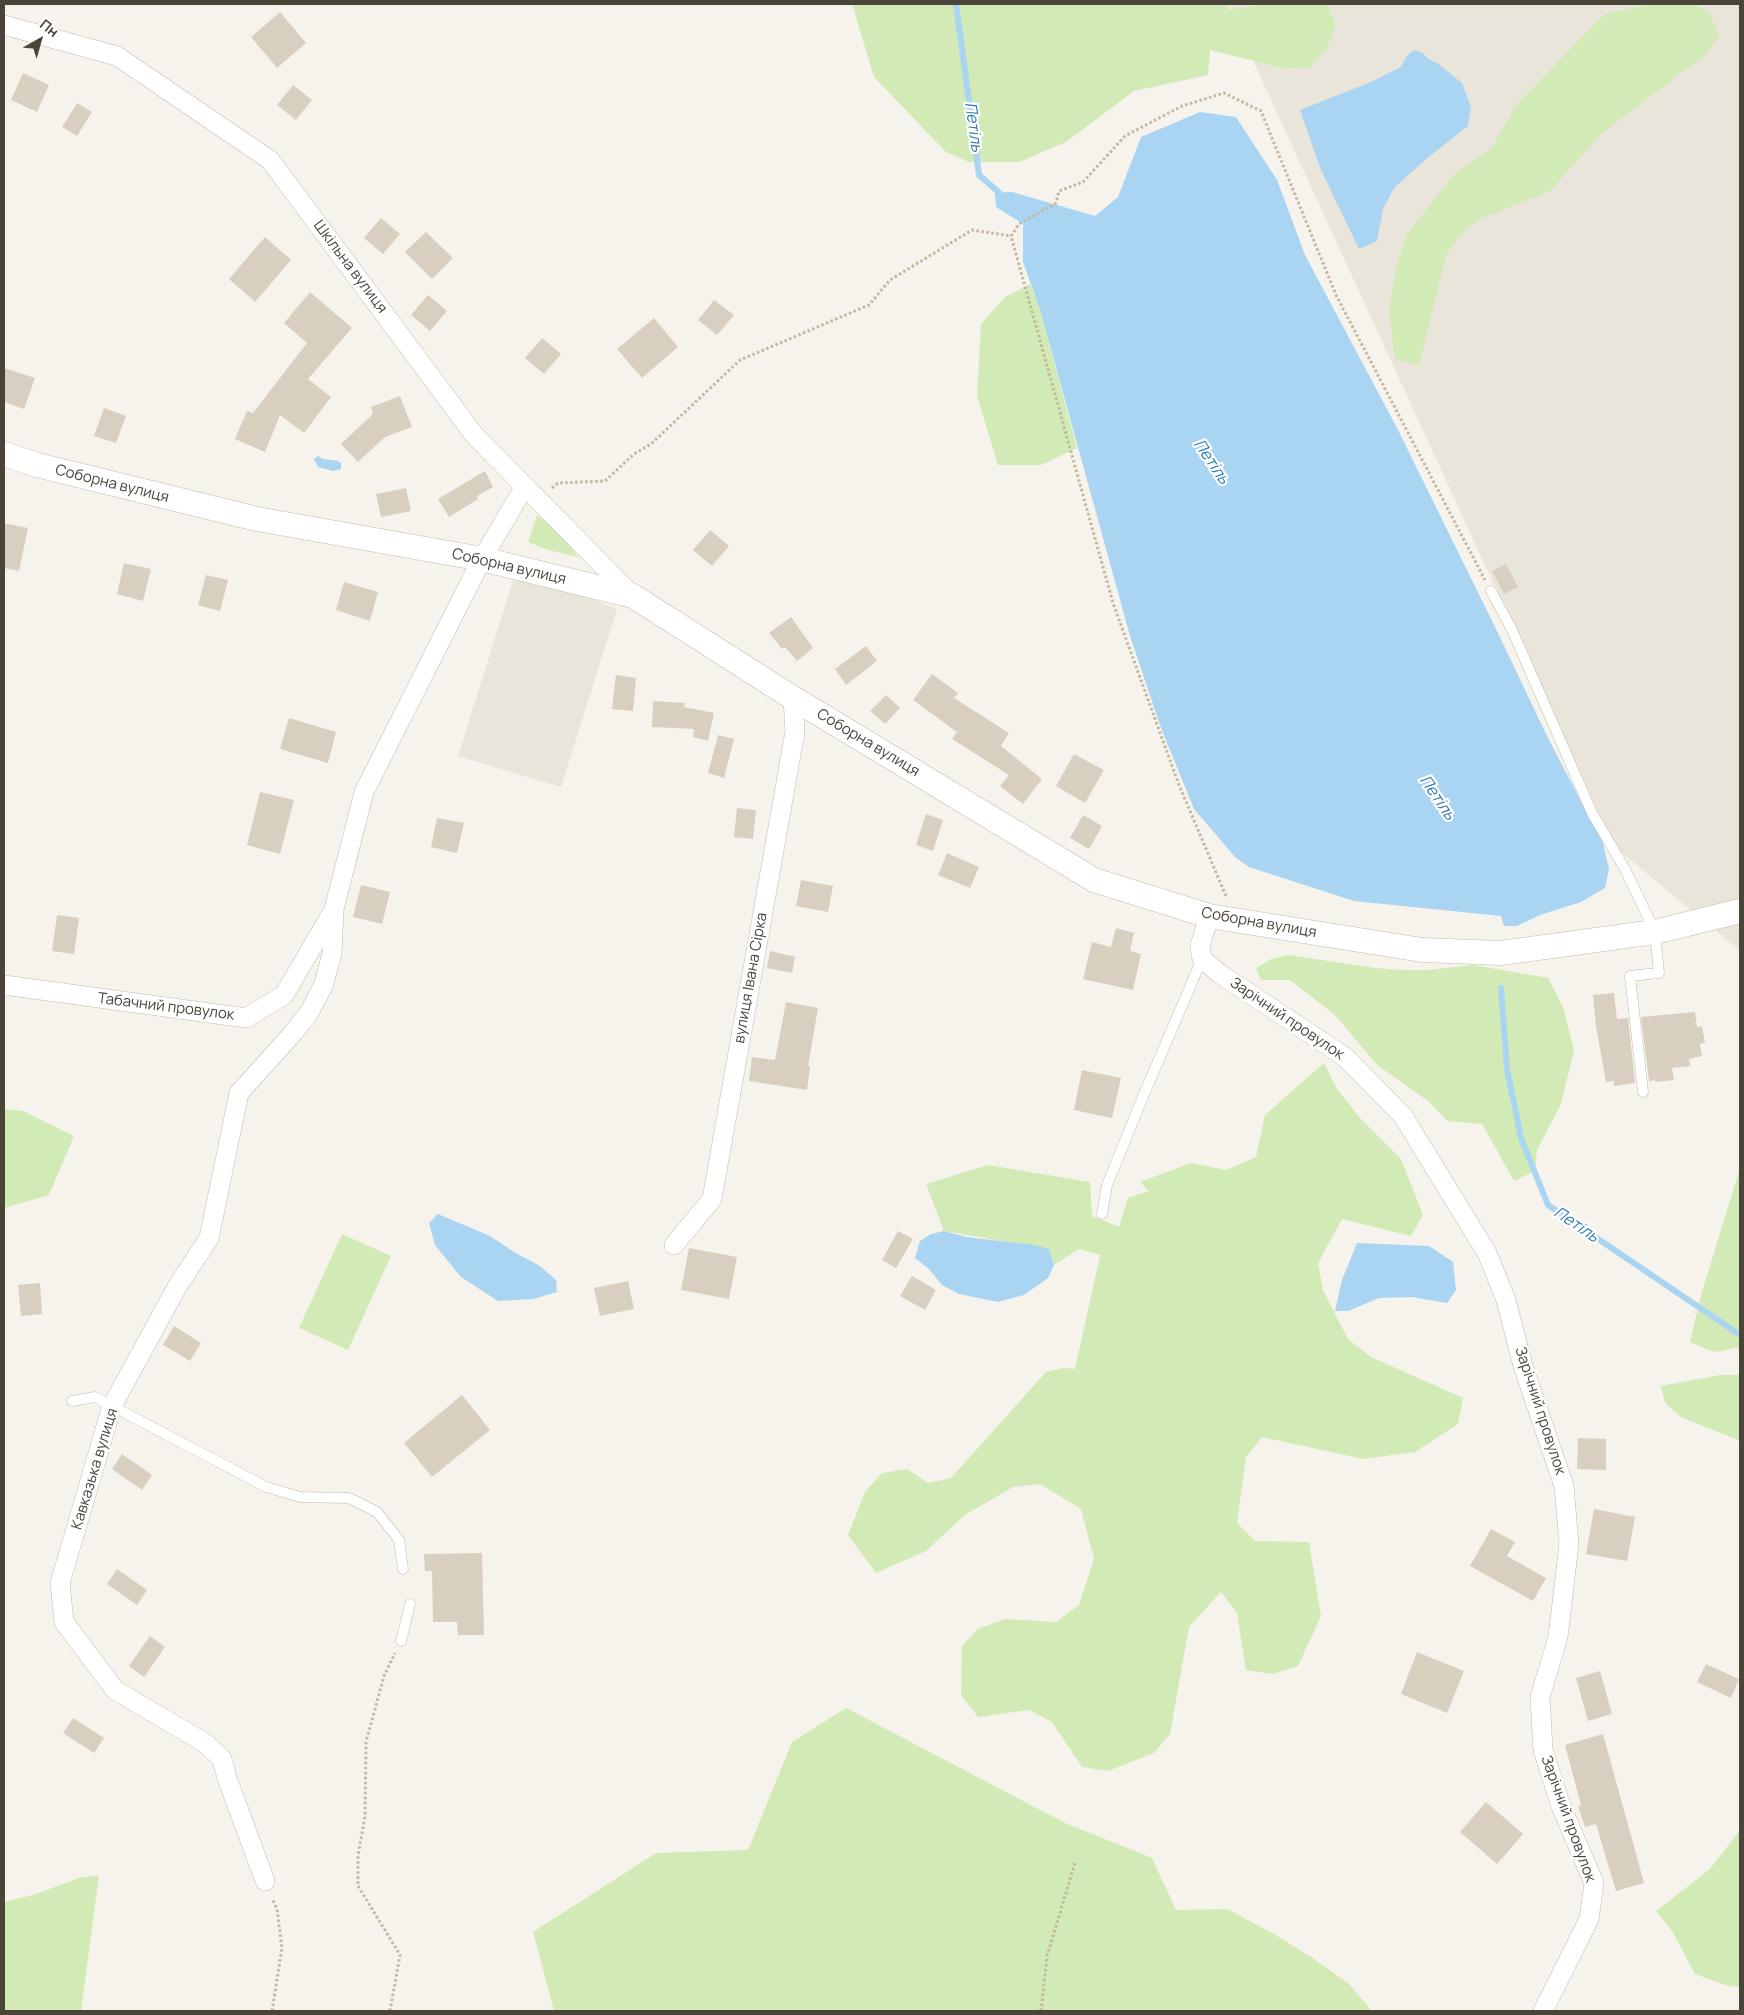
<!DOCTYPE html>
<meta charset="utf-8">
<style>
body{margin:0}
#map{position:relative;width:1744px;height:2015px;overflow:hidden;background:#f6f3ec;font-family:Manrope,sans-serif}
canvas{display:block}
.frame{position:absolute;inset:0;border:5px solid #4b4439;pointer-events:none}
.north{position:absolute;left:15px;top:15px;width:50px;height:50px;-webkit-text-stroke:4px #fff;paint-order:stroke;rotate:38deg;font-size:14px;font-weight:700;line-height:20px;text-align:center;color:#4b4439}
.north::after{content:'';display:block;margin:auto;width:18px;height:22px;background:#4b4439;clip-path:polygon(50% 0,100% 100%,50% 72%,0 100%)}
</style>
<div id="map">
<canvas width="1744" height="2015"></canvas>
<div class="frame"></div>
<div class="north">Пн</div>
</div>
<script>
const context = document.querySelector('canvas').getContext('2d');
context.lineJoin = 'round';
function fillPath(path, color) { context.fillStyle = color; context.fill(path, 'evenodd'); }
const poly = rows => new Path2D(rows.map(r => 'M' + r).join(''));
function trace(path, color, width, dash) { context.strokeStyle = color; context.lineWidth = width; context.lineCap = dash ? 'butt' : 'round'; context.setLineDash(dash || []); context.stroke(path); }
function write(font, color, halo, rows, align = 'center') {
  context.font = font + ' Manrope,sans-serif'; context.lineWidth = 4.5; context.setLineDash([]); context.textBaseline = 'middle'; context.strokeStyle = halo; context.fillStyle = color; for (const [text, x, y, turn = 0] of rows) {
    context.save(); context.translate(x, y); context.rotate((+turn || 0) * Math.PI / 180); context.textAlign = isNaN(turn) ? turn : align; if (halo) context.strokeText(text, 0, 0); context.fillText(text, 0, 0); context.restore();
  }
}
const residential = poly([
 [1227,4,1740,4,1740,951,1614,846],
 [516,571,617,609,561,787,458,756]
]);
const green = poly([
 [852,4,1227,4,1229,10,1263,4,1327,4,1335,25,1327,48,1310,67,1286,69,1210,50,1208,75,1134,91,1066,142,1019,162,969,162,946,152,874,77],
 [1651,4,1695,4,1709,13,1719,35,1705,55,1601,134,1550,191,1479,219,1459,236,1446,255,1419,365,1395,359,1389,312,1397,263,1407,235,1452,176,1492,148,1516,105,1605,14],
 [1030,284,1041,313,1077,448,1041,465,998,465,977,396,981,324,1005,297],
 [537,515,561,534,578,557,548,550,528,542],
 [1288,955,1376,968,1402,970,1427,970,1473,965,1548,978,1563,1007,1574,1050,1561,1104,1537,1150,1535,1171,1514,1181,1482,1124,1447,1121,1428,1101,1377,1065,1335,1015,1290,980,1261,980,1256,968,1271,959],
 [1324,1063,1337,1089,1360,1118,1401,1159,1423,1215,1411,1236,1342,1219,1318,1263,1323,1290,1348,1339,1371,1357,1463,1398,1458,1424,1415,1452,1363,1459,1262,1437,1246,1457,1237,1523,1255,1541,1309,1542,1321,1616,1298,1666,1273,1674,1246,1670,1237,1613,1221,1592,1189,1627,1170,1734,1154,1753,1108,1771,1082,1767,1052,1722,1029,1710,978,1717,961,1695,962,1646,978,1629,1005,1619,1056,1622,1079,1605,1094,1559,1081,1509,1040,1484,1013,1487,965,1515,926,1551,876,1573,848,1535,865,1492,882,1473,907,1469,928,1483,951,1478,1046,1372,1064,1368,1075,1369,1100,1255,1079,1249,1054,1265,1049,1249,944,1231,926,1184,988,1165,1090,1182,1092,1216,1119,1227,1128,1198,1149,1191,1140,1182,1191,1163,1226,1170,1256,1157,1265,1115],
 [4,1109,23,1111,74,1136,49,1195,4,1208],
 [1740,1168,1740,1350,1736,1348,1714,1352,1690,1342,1701,1295],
 [342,1234,391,1256,348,1350,299,1328],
 [1720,1375,1740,1375,1740,1441,1681,1417,1665,1403,1661,1386],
 [846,1708,1065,1823,1152,1858,1176,1910,1227,1909,1274,1934,1311,1957,1348,1983,1372,2011,554,2011,533,1932,656,1853,748,1850,792,1742],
 [1740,1830,1740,1987,1728,1986,1695,1974,1672,1931,1656,1911,1710,1869],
 [99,1875,81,2011,4,2011,4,1902,33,1895,79,1878]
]);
const water = poly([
 [1414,50,1423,53,1428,59,1437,63,1462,83,1471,107,1468,126,1426,159,1394,188,1383,209,1377,241,1359,249,1321,170,1300,110,1371,82,1401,67,1406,57],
 [1200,112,1236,117,1277,180,1305,255,1396,426,1495,627,1549,740,1603,843,1609,869,1605,888,1581,902,1540,915,1517,926,1504,926,1501,916,1354,901,1249,867,1235,857,1194,809,1161,728,1130,636,1041,313,1023,262,1023,224,996,207,995,193,1012,192,1095,216,1118,197,1141,137],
 [318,456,323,459,338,461,341,463,341,469,333,471,318,467,314,459],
 [438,1214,490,1236,514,1252,540,1266,556,1280,557,1292,533,1299,498,1301,461,1277,435,1245,429,1223],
 [944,1231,966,1237,1035,1245,1049,1249,1054,1265,1048,1278,1024,1295,998,1302,959,1294,942,1285,929,1269,915,1258,920,1241,931,1234],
 [1357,1243,1429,1246,1453,1262,1456,1290,1447,1303,1412,1297,1379,1298,1348,1311,1335,1311,1342,1280]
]);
const stream = poly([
 [956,4,979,175,1004,197],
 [1501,988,1507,1069,1521,1138,1548,1205,1740,1335]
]);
const building = poly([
 [280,12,306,43,277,68,251,37],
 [23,73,49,85,37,112,11,100],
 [293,85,312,100,296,120,277,105],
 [77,103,92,112,77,136,62,127],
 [381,218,400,234,383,254,364,238],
 [426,232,453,258,432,279,405,252],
 [265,237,291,260,255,302,229,279],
 [310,292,352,328,308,379,331,397,304,433,280,415,265,452,235,439,247,411,253,413,307,343,284,323],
 [428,295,447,311,430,331,411,315],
 [714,300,734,315,717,335,698,320],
 [654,318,678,347,642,378,617,349],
 [542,338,561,354,544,374,525,358],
 [4,368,35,378,24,409,4,402],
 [400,396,412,427,396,433,395,431,395,433,385,437,358,462,341,444,373,414,371,407],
 [104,408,126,416,116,443,94,436],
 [485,471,493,487,477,496,478,499,449,517,438,499],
 [406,488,411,511,381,517,376,494],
 [4,523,28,528,19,571,4,568],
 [710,530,729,546,712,566,693,550],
 [124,563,151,569,143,601,117,594],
 [1506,564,1518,587,1504,594,1492,571],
 [206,575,228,580,220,611,198,605],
 [344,582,378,592,370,621,336,610],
 [791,617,813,648,797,661,785,647,782,649,769,633],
 [866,646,877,661,846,685,835,669],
 [932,674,958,693,954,698,1009,733,1001,746,1042,779,1023,804,1000,786,1009,775,952,739,957,732,913,700],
 [616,675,636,678,633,711,612,709],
 [886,695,900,708,885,724,870,711],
 [653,701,685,703,684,707,714,713,708,741,693,737,694,729,652,727],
 [289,718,336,732,328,763,280,749],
 [718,735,734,739,724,778,708,773],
 [1074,754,1104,770,1085,803,1056,786],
 [260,792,294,800,280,854,247,845],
 [737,808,756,810,753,839,734,837],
 [926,814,943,820,933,851,916,845],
 [1083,815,1102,826,1089,849,1070,838],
 [437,818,464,823,457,853,431,847],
 [947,853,979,867,970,888,938,875],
 [801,880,833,886,828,912,796,906],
 [361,885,390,892,382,924,353,917],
 [57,915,79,918,74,954,52,951],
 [1116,928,1134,933,1130,951,1141,954,1133,990,1083,979,1092,942,1111,947],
 [770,951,795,957,792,973,767,968],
 [1614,993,1617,1019,1628,1018,1635,1083,1614,1086,1614,1081,1606,1082,1596,1026,1593,995],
 [786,1002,818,1008,808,1066,810,1066,807,1090,749,1081,752,1057,775,1060],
 [1695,1012,1697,1027,1702,1026,1705,1043,1700,1044,1702,1056,1689,1059,1690,1066,1672,1068,1674,1080,1655,1082,1655,1080,1649,1081,1641,1017],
 [1082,1070,1121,1078,1112,1118,1074,1110],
 [898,1231,913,1239,896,1268,882,1260],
 [689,1248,737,1257,729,1299,681,1290],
 [912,1276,936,1290,925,1310,900,1296],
 [628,1281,634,1309,600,1316,594,1288],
 [40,1283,42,1314,21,1316,18,1285],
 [174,1326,201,1343,190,1361,163,1345],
 [462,1395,490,1430,432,1477,404,1443],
 [1578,1438,1606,1439,1606,1470,1577,1469],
 [122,1454,152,1475,142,1490,112,1469],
 [1594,1509,1635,1517,1627,1561,1586,1554],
 [1491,1529,1515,1542,1507,1556,1546,1578,1533,1601,1470,1566],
 [482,1553,484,1635,458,1635,457,1622,433,1622,432,1571,425,1571,424,1554],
 [117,1569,147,1590,137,1605,107,1584],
 [150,1636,165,1647,144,1677,129,1666],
 [1417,1652,1464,1671,1447,1713,1401,1694],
 [1706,1664,1739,1679,1731,1698,1697,1682],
 [1600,1671,1612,1714,1588,1721,1576,1678],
 [73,1718,104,1738,94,1753,63,1733],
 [1603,1734,1644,1883,1616,1891,1596,1824,1585,1827,1578,1806,1581,1805,1565,1745],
 [1486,1802,1523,1834,1497,1864,1460,1832]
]);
const path = poly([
 [552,488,558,483,605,481,634,454,651,444,740,360,869,305,890,280,972,230,1011,236],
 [1226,896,1179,785,1113,603,1011,236,1019,224,1056,203,1059,191,1083,182,1125,136,1182,106,1224,93,1261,111,1336,295,1485,580],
 [272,2011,282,1948,277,1909,272,1898],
 [390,2011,400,1955,358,1886,358,1855,365,1817,366,1742,384,1676,395,1653],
 [1041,2011,1047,1956,1075,1863]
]);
const service = poly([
 [1491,591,1512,630,1592,813,1625,869,1655,932,1659,973,1630,976,1643,1092],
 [1102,1214,1107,1185,1142,1099,1202,959],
 [72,1401,95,1397,266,1487,300,1497,349,1498,377,1512,399,1540,403,1569],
 [401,1641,410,1604]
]);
const minor = poly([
 [4,25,117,56,270,160,475,436,633,596],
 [1209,916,1200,946,1202,959,1220,974,1345,1057,1403,1116,1487,1253,1506,1300,1523,1366,1564,1486,1569,1544,1558,1637,1540,1697,1543,1750,1561,1806,1594,1883,1589,1919,1543,2011],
 [4,985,246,1018,284,995,332,913],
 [674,1245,712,1199,795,732,793,698],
 [265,1881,227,1778,222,1759,205,1743,115,1690,64,1622,60,1583,112,1406,177,1287,209,1238,239,1093,294,1032,309,1013,323,986,332,954,334,909,364,792,482,559,525,486]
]);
const tertiary = poly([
 [4,454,37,465,257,519,482,559,633,596,793,698,1094,880,1209,916,1422,950,1501,953,1655,932,1740,911]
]);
const streetNames = [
 ["Шкільна вулиця",350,267,53],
 ["Соборна вулиця",112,484,14],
 ["Соборна вулиця",509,567,13],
 ["Соборна вулиця",868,743,31],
 ["Соборна вулиця",1259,923,10],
 ["вулиця Івана Сірка",751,978,-80],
 ["Табачний провулок",166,1007,7],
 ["Зарічний провулок",1287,1019,34],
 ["Зарічний провулок",1540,1411,72],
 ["Кавказька вулиця",95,1469,-73],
 ["Зарічний провулок",1568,1819,70]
];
const waterNames = [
 ["Петіль",973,127,82],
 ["Петіль",1211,462,56],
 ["Петіль",1437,798,56],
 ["Петіль",1576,1225,34]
];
fillPath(residential, '#eae5da');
fillPath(green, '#d2eab5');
fillPath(water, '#a9d4f2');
trace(stream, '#a9d4f2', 6);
fillPath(building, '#d8cfc1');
trace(service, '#c2bbae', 11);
trace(minor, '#c2bbae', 20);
trace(tertiary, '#c2bbae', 25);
trace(path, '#c4b79f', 3, [2.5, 2.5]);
trace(service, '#fff', 10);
trace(minor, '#fff', 19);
trace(tertiary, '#fff', 24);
write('15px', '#4b4439', '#fff', streetNames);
write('italic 16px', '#2e7ab2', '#fff', waterNames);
</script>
